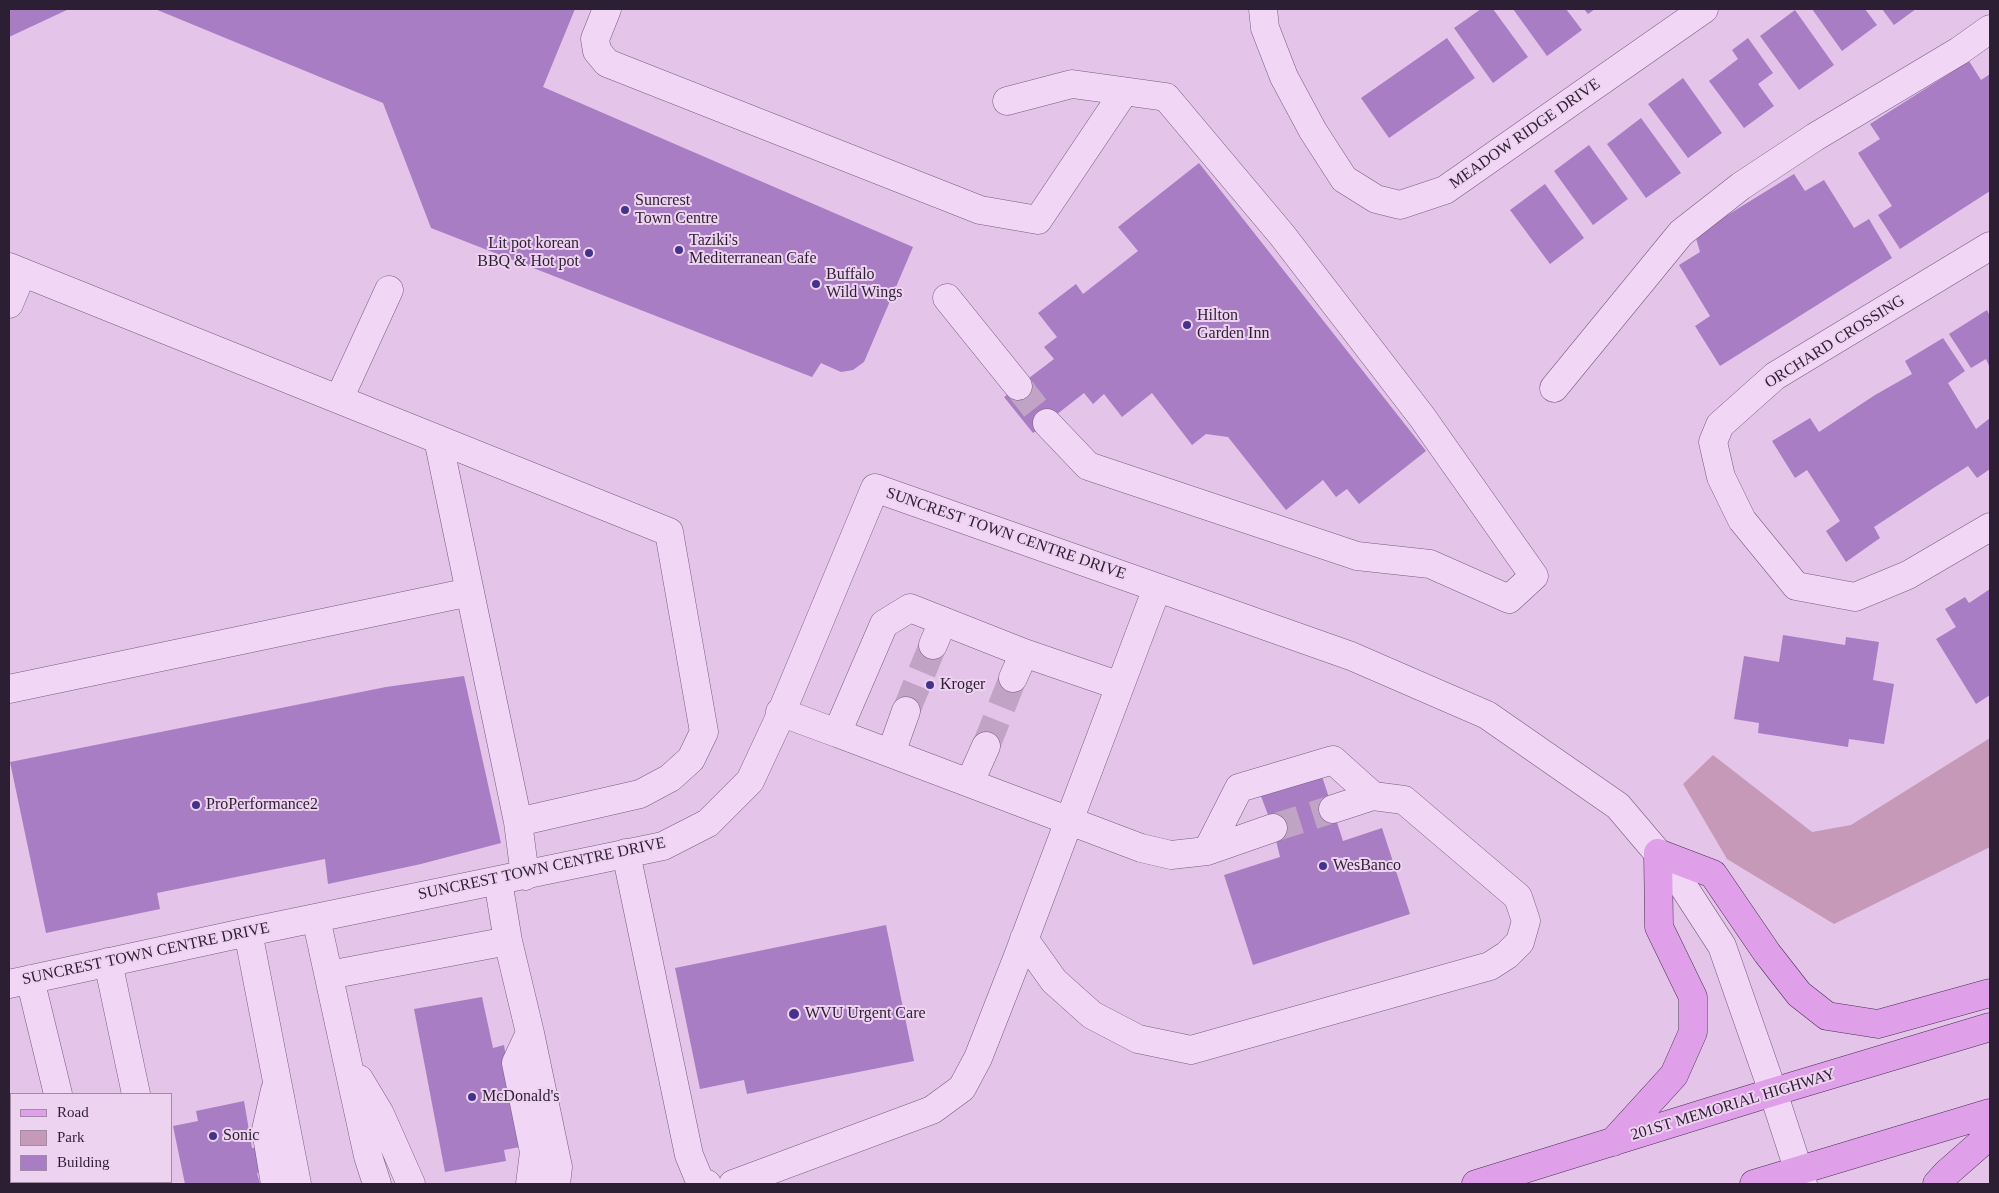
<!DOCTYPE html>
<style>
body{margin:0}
#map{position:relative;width:1999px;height:1193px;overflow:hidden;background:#e5c4e9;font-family:Georgia,serif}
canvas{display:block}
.frame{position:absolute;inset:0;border:10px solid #2d1f33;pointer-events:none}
.legend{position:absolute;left:10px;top:1093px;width:162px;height:90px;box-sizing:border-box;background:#eed3f1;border:1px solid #a18ba5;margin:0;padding:6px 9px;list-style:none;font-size:15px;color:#2d1f33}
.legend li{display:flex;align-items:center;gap:10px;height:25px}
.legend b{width:25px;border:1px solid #a18ba5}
</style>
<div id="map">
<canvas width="1999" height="1193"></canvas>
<div class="frame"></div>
<ul class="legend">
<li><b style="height:6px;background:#e09fe9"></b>Road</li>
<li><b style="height:14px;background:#c699b8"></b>Park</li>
<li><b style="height:14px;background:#a87dc3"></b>Building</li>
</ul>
</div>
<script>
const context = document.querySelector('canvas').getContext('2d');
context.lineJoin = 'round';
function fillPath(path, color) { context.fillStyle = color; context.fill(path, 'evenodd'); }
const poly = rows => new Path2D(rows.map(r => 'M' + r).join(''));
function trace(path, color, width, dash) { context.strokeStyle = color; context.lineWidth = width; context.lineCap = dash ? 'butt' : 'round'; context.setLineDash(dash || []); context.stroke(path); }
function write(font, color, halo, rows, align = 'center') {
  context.font = font + ' Georgia,serif'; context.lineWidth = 4; context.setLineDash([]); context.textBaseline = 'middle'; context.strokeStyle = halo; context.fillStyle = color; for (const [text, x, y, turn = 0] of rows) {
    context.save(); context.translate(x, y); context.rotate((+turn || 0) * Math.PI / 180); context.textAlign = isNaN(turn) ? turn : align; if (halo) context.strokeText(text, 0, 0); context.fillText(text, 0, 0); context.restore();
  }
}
const green = poly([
 [1990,738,1990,847,1834,924,1727,859,1683,784,1713,755,1812,832,1851,825]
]);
const building = poly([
 [9,9,69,9,9,37],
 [155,9,575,9,543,87,913,247,864,362,853,370,841,372,821,363,812,377,431,228,383,103],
 [1481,9,1493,9,1528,57,1493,83,1454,28],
 [1513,9,1566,9,1582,30,1547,56],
 [1584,9,1595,9,1588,14],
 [1812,9,1865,9,1877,25,1842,51],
 [1882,9,1916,9,1894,25],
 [1795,10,1834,65,1799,90,1760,36],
 [1447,38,1475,78,1389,138,1361,98],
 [1748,38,1773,73,1758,84,1774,106,1744,128,1709,81,1738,59,1732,50],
 [1969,61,1981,80,1990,74,1990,191,1900,249,1878,215,1892,206,1858,153,1880,139,1870,124],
 [1683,78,1722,133,1688,158,1648,104],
 [1641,118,1681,173,1646,198,1607,144],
 [1589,145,1628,199,1593,225,1554,171],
 [1199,163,1426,451,1359,504,1347,489,1336,497,1323,480,1286,510,1228,437,1206,434,1192,445,1152,393,1122,417,1104,394,1093,404,1084,393,1033,433,1004,397,1054,359,1044,347,1057,337,1038,313,1076,284,1083,294,1138,251,1118,227],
 [1794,174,1805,191,1824,180,1854,228,1869,219,1892,258,1720,366,1695,326,1710,316,1679,265,1700,252,1695,235],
 [1545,184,1584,238,1550,264,1510,210],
 [1987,310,1990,316,1990,368,1986,359,1971,368,1949,334],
 [1943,338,1965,371,1948,383,1976,429,1990,418,1990,469,1977,478,1968,466,1935,487,1874,527,1880,538,1846,562,1826,531,1840,521,1807,470,1795,478,1772,441,1810,418,1819,432,1875,395,1912,374,1905,361],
 [1990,589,1990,695,1976,704,1936,639,1956,627,1945,609,1965,597,1969,603],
 [1783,635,1845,645,1846,637,1879,642,1873,680,1894,684,1884,744,1849,739,1848,747,1758,733,1759,723,1734,719,1744,656,1779,662],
 [464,676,501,843,421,864,328,884,325,859,157,893,160,909,46,933,10,762,386,687],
 [1320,770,1343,841,1382,828,1410,914,1253,965,1224,875,1280,857,1273,828,1259,791],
 [886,925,914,1061,747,1094,744,1080,700,1089,675,968],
 [482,997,493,1048,504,1045,520,1147,504,1150,506,1161,445,1172,414,1009],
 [244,1101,252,1148,261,1147,266,1170,257,1173,260,1184,185,1184,173,1126,198,1121,196,1111],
 [11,1109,11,1182,69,1182,69,1184,9,1184,9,1110]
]);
const minorTunnel = poly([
 [1018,386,1047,423],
 [906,711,933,645],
 [986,746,1013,678],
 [1273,828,1333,809]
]);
const minor = poly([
 [607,9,595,39,597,51,607,63,980,210,1038,220,1124,92],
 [1263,9,1265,28,1284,77,1313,131,1344,179,1376,199,1400,205,1445,190,1704,9],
 [1007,101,1072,84,1166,97,1282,235,1422,417,1534,576,1509,599,1430,564,1357,556,1088,466,1047,423],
 [1990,246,1775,376,1720,425,1713,442,1721,477,1742,520,1796,586,1855,597,1908,575,1990,527],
 [9,267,669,532,704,732,691,759,670,778,640,794,518,822,525,876],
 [947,298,1018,386],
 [9,304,22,273],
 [1554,388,1681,233,1741,186,1815,137,1959,51,1990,29],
 [339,399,389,290],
 [438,439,518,822],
 [933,645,943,621],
 [1013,678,1024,653],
 [9,689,470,592],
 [780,712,837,733,884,624,910,608,1024,653,1120,686],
 [837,733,1141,848,1171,855,1207,851,1273,828],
 [891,753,906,711],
 [970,782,986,746],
 [1207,851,1239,788,1333,760,1373,796],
 [626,853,689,1155,701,1184,707,1184],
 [498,881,508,941,530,1033,558,1167,556,1184],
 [316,918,368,1156,377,1184],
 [248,932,297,1184],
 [1024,939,1054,981,1092,1015,1138,1039,1191,1050,1490,966,1507,955,1520,942,1526,921,1518,897,1404,800,1373,796,1333,809],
 [108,962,136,1094],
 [329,975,508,941],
 [30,979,58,1094],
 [9,984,248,932,663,846,708,823,750,781,777,723,875,488,1351,656,1487,715,1618,806,1674,872,1722,946,1773,1092,1803,1184],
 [530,1033,516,1063,534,1152,530,1184],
 [359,1079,380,1114,411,1184],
 [155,1182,155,1184],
 [275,1184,266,1130,275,1090],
 [733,1184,932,1110,962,1088,978,1058,1018,956,1157,588]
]);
const major = poly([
 [1613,1142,1674,1075,1693,1032,1693,997,1659,927,1658,853,1713,874,1767,953,1799,994,1827,1016,1878,1024,1990,993],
 [1476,1184,1773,1092,1990,1027],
 [1754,1184,1990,1113],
 [1937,1184,1947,1173,1990,1135]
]);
const markers = [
 [625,210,5,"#43338a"],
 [679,250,5,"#43338a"],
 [589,253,5,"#43338a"],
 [816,284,5,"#43338a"],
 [1187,325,5,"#43338a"],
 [930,685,5,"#43338a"],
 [196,805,5,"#43338a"],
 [1323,866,5,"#43338a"],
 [794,1014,6,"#43338a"],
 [472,1097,5,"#43338a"],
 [213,1136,5,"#43338a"]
];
const streetNames = [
 ["MEADOW RIDGE DRIVE",1525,134,-35],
 ["ORCHARD CROSSING",1835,342,-32],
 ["SUNCREST TOWN CENTRE DRIVE",1006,534,19],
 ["SUNCREST TOWN CENTRE DRIVE",542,869,-12],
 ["SUNCREST TOWN CENTRE DRIVE",146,954,-12],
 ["201ST MEMORIAL HIGHWAY",1733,1105,-17]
];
const poiNames = [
 ["Suncrest",635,201],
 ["Town Centre",635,219],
 ["Taziki's",689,241],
 ["Mediterranean Cafe",689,259],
 ["Lit pot korean",579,244,"right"],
 ["BBQ & Hot pot",579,262,"right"],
 ["Buffalo",826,275],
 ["Wild Wings",826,293],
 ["Hilton",1197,316],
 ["Garden Inn",1197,334],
 ["Kroger",940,685],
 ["ProPerformance2",206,805],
 ["WesBanco",1333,866],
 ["WVU Urgent Care",805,1014],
 ["McDonald's",482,1097],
 ["Sonic",223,1136]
];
fillPath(green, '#c699b8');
fillPath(building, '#a87dc3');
trace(minorTunnel, '#c0a3c5', 28, [28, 14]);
trace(minor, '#775c82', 29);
trace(major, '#453050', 29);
trace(minor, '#f2d6f5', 28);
trace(major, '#e09fe9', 28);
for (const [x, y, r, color] of markers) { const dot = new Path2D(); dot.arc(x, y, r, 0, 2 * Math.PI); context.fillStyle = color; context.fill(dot); trace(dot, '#eed3f1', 2); }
write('16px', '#2d1f33', '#eed3f1', streetNames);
write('16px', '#2d1f33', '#eed3f1', poiNames, 'left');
</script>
